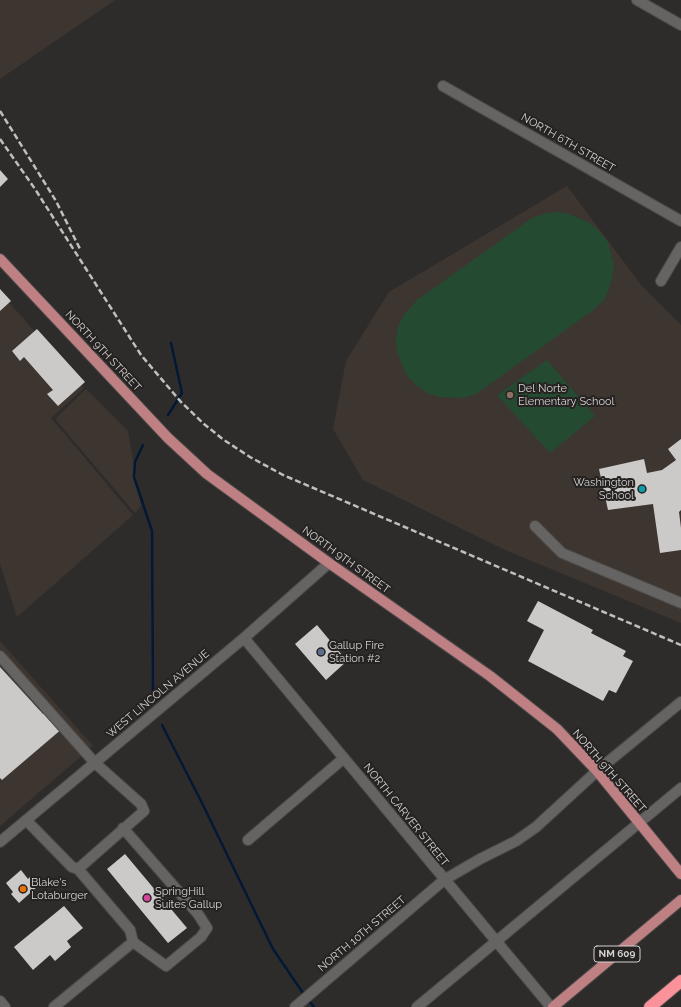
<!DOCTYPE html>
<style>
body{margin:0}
canvas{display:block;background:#2e2c2b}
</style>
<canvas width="681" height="1007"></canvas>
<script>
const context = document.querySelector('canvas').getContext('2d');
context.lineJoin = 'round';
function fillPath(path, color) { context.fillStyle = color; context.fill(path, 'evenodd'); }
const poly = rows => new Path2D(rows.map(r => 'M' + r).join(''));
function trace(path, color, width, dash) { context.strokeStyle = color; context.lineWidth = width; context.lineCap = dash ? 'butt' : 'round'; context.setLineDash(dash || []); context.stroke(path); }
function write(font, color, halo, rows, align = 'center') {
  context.font = font + ' Raleway,sans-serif'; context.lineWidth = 4; context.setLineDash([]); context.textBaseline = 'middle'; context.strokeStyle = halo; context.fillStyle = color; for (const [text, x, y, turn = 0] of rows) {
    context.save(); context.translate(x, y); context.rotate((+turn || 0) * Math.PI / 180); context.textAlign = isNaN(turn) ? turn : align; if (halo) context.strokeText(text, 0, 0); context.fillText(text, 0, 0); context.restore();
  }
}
const built = poly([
 [0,0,115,0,0,79],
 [567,186,641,285,681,325,681,623,503,549,363,480,333,429,346,361,389,292],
 [0,292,84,388,51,418,133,515,17,617,0,564],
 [86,389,128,431,141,506,135,513,55,419],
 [0,641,93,746,0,826]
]);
const green = poly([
 [554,212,566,213,588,222,598,230,608,242,614,266,612,279,608,292,603,301,592,311,476,394,463,398,440,397,427,393,416,385,407,376,397,352,396,340,398,327,404,315,417,300,532,218,544,214],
 [547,360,595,416,550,453,497,395]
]);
const stream = poly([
 [168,415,182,393,171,343],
 [143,445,135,462,134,477,152,531,153,693],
 [162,725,201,801,273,949,305,996],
 [308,1000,314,1007]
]);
const building = poly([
 [0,170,8,179,0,187],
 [0,289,11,301,0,311],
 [37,329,85,382,58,406,47,394,53,390,24,357,20,361,12,351],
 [681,439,681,510,679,512,681,528,681,550,660,553,653,504,608,510,599,469,644,459,647,473,662,470,676,460,668,449],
 [538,601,593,630,591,633,626,651,623,656,633,661,616,693,609,690,603,701,528,661,544,630,527,621],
 [317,625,347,661,326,680,295,644],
 [0,667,43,714,47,710,63,728,2,780,0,778],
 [125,854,187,928,168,943,107,869],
 [21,870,28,879,30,877,38,886,19,903,11,894,13,892,6,883],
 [64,906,83,928,67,941,71,947,55,961,50,955,33,970,14,947]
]);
const minor = poly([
 [637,0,681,25],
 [443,86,681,221],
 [661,281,681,247],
 [535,526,562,553,681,603],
 [244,638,551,1007],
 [0,656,95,763,141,804,144,811,78,869],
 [26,820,72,867,78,869,130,930,133,942,166,966,201,937,207,928,198,914,123,828],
 [248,840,344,758],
 [0,842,244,638,329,563],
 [0,1001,5,1007],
 [54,1007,133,942],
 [295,1007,444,880,480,859,516,841,536,827,597,771,681,702],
 [417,1007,681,788]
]);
const major = poly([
 [0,259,168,438,207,474,329,563,490,676,557,729,597,771,681,874],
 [553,1007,681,900]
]);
const highway = poly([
 [650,1007,681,981]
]);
const rail = poly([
 [0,111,56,201,81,251],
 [0,139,35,189,141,355,181,402,204,424,224,440,250,457,283,475,681,645]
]);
const markers = [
 [510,395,4,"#8d6e63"],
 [642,489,4,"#0f9aa8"],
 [321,652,4,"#5c6f8a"],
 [23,889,4,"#e8710a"],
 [147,898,4,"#d1479c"]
];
const shields = [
 [617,954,46]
];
const shieldNames = [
 ["NM 609",617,954]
];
const streetNames = [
 ["NORTH 6TH STREET",568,143,30],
 ["NORTH 9TH STREET",103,351,47],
 ["NORTH 9TH STREET",346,560,36],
 ["WEST LINCOLN AVENUE",158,694,-40],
 ["NORTH 9TH STREET",609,771,49],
 ["NORTH CARVER STREET",406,815,51],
 ["NORTH 10TH STREET",362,934,-40]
];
const poiNames = [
 ["Del Norte",518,389],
 ["Elementary School",518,402],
 ["Washington",634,483,"right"],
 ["School",634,496,"right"],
 ["Gallup Fire",329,646],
 ["Station #2",329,659],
 ["Blake's",31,883],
 ["Lotaburger",31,896],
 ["SpringHill",155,892],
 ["Suites Gallup",155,905]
];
fillPath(built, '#3d3530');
fillPath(green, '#254a32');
trace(stream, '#021835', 2.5);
fillPath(building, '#cccac8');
trace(minor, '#4c4a48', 12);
trace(major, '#4c4a48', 12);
trace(highway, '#4c4a48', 14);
trace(minor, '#666462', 10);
trace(major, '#be8083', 10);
trace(highway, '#f99299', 12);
trace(rail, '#c0bebe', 2.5, [6, 3]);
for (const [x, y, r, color] of markers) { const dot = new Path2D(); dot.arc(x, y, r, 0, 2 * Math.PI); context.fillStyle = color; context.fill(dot); trace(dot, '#252221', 1.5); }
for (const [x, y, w] of shields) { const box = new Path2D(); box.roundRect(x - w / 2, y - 8, w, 16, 3); context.fillStyle = '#252221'; context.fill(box); trace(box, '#d4d2d2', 1); }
write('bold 10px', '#d4d2d2', null, shieldNames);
write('11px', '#d4d2d2', '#252221', streetNames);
write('11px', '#d4d2d2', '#252221', poiNames, 'left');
</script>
